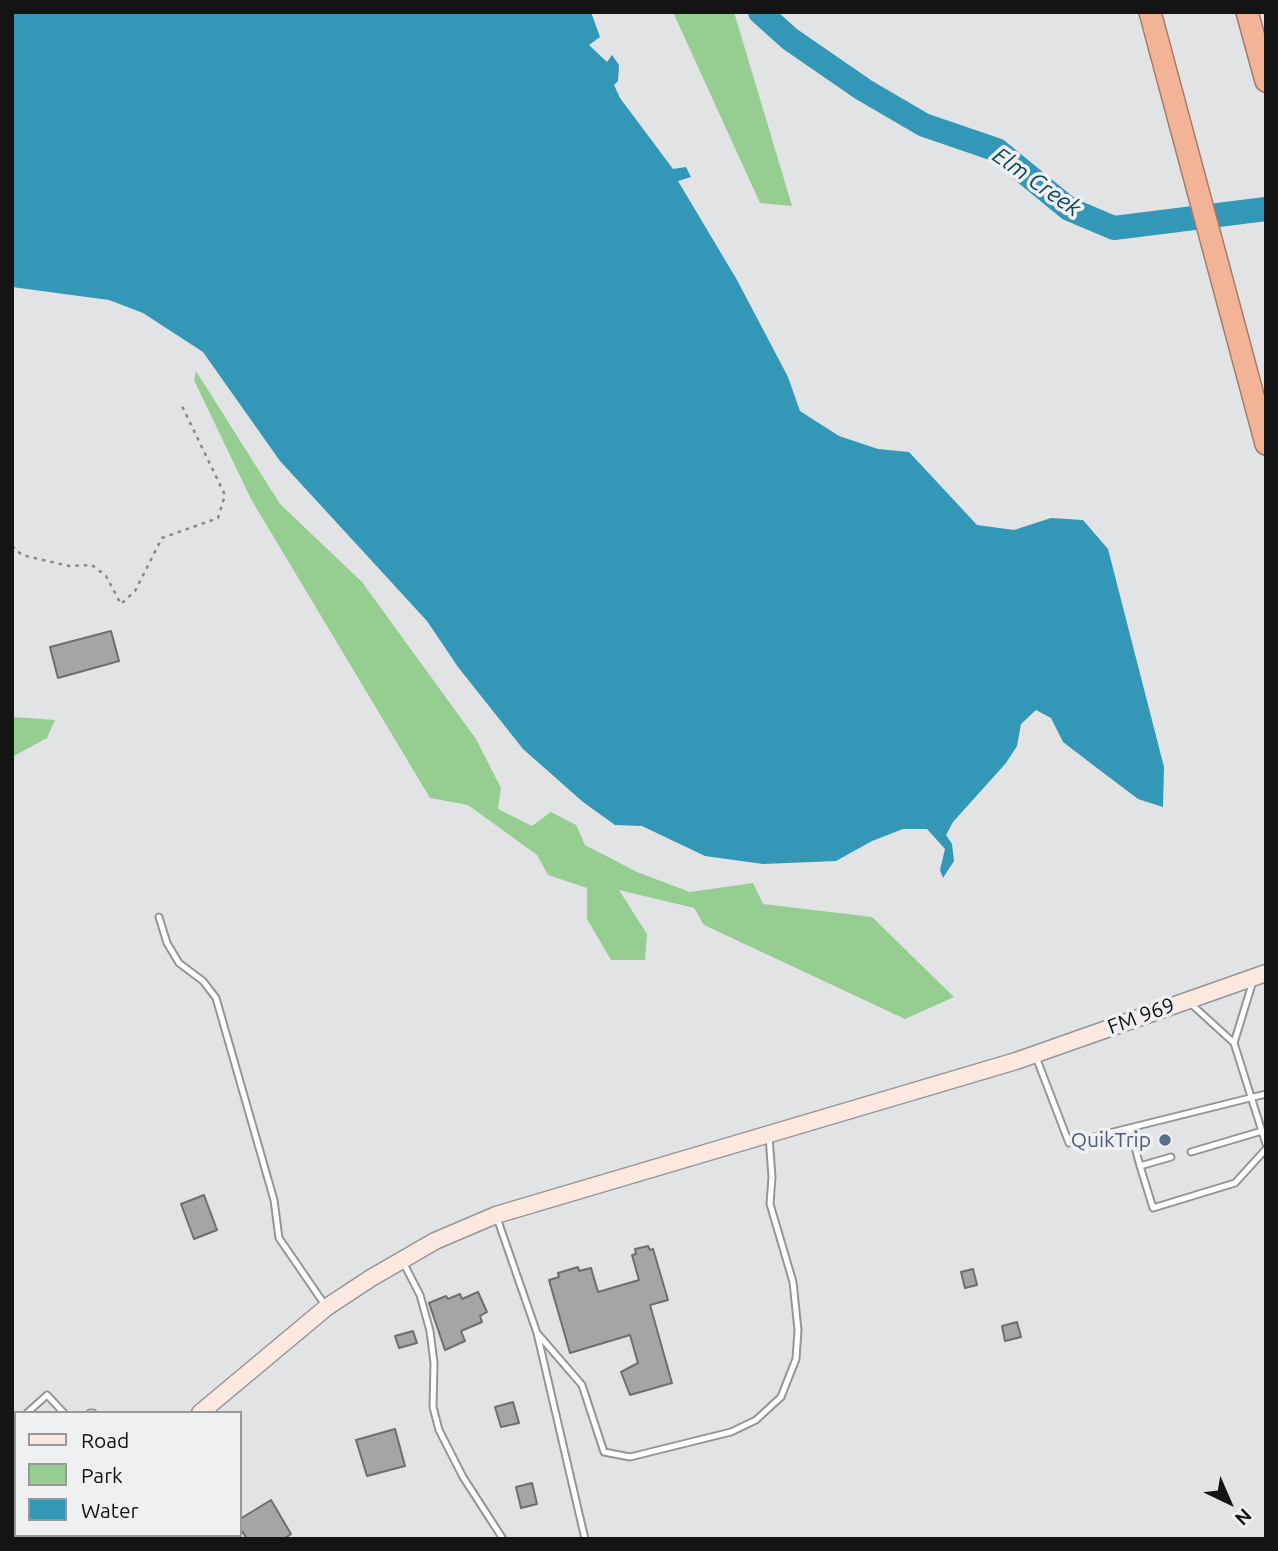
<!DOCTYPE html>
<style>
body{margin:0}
#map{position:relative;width:1278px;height:1551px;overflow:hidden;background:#e2e3e4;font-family:Ubuntu,sans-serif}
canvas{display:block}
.frame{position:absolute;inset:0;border:14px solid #141414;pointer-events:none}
.legend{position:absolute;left:14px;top:1411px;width:228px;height:126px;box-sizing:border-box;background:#eff0f1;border:2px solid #979899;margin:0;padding:9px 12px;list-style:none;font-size:21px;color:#141414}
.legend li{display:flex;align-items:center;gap:14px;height:35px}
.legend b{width:35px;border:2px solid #979899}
.north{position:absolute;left:1194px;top:1467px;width:70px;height:70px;-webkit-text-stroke:5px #eff0f1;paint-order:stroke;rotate:136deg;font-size:19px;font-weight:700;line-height:28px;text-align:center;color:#141414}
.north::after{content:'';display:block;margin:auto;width:24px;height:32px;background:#141414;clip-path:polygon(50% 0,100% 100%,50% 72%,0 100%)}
</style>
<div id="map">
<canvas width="1278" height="1551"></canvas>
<div class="frame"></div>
<ul class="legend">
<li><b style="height:9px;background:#fbe8e0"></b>Road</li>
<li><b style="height:19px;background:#96cd91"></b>Park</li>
<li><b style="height:19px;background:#3397b8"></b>Water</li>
</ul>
<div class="north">N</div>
</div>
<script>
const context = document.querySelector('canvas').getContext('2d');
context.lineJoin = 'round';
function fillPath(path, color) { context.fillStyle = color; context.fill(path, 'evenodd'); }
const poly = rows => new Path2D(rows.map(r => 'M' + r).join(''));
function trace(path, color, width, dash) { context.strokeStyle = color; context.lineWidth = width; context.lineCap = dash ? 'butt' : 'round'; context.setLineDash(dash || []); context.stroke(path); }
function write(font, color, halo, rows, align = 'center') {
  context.font = font + ' Ubuntu,sans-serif'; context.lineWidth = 7; context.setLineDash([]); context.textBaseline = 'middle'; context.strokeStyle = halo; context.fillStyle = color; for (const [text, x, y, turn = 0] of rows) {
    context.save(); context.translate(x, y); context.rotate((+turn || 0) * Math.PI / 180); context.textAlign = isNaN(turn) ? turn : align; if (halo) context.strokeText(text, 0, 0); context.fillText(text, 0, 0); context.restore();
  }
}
const green = poly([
 [673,12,734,12,792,206,760,203],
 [196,371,280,504,362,582,476,739,501,788,498,809,532,826,551,812,576,825,585,845,637,872,690,892,753,883,763,904,872,917,954,997,905,1019,704,925,694,908,619,890,647,934,645,960,611,960,587,919,587,888,548,875,537,855,468,805,430,798,251,499,194,380],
 [12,717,13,717,55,720,47,738,12,757]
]);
const water = poly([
 [12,12,591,12,600,37,589,45,607,62,612,55,619,65,618,81,614,85,620,98,673,169,686,167,691,177,678,181,737,280,788,377,800,411,839,436,878,449,909,452,977,525,1014,530,1051,518,1083,520,1108,549,1164,767,1163,807,1138,799,1093,765,1063,742,1051,718,1036,710,1021,724,1017,746,1006,763,953,822,946,835,952,844,954,861,943,878,940,870,945,849,927,829,903,829,872,841,836,861,763,864,705,856,642,826,615,825,583,802,523,749,458,667,427,621,280,461,203,352,143,313,109,300,12,287]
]);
const river = poly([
 [760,12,790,39,864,90,924,125,997,150,1069,209,1114,228,1266,209]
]);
const building = poly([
 [111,631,119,661,58,678,50,647,111,631],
 [204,1195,217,1230,194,1239,181,1204,204,1195],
 [648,1246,650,1250,653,1249,668,1300,650,1305,672,1383,630,1395,621,1372,638,1363,630,1335,570,1353,549,1280,559,1277,558,1273,578,1267,579,1271,591,1268,598,1292,639,1280,632,1255,636,1254,635,1249,648,1246],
 [973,1269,977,1285,965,1288,961,1272,973,1269],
 [478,1292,487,1312,480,1316,482,1322,461,1331,465,1341,445,1350,429,1303,446,1296,448,1299,460,1294,462,1299,478,1292],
 [1017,1322,1021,1337,1005,1341,1002,1326,1017,1322],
 [413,1331,417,1343,399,1348,395,1336,413,1331],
 [513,1402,519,1423,501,1427,495,1407,513,1402],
 [395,1429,405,1466,367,1476,356,1440,395,1429],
 [532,1483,537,1504,521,1508,516,1487,532,1483],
 [271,1500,291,1534,284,1539,247,1539,240,1528,240,1519,271,1500]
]);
const path = poly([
 [12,546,22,555,69,566,92,565,106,576,121,604,135,591,162,538,218,518,225,495,182,406]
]);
const lane = poly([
 [159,917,167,943,179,963,203,981,216,998,274,1200,279,1238,325,1305],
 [1189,1002,1234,1043,1253,981],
 [1234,1043,1266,1144],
 [1036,1057,1069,1143,1266,1094],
 [1130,1128,1140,1166,1171,1157],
 [1191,1152,1262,1131],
 [1140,1166,1153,1208,1235,1183,1266,1149],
 [497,1218,537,1333,585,1539],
 [403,1262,420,1295,430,1331,434,1363,433,1407,439,1430,463,1477,503,1539],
 [537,1333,582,1385,604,1452,630,1457,731,1432,756,1420,781,1397,796,1359,798,1330,793,1282,770,1204,772,1177,769,1136],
 [27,1413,47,1395,64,1413],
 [90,1413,93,1413],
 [12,1426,16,1429],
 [12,1481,16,1479]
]);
const secondary = poly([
 [200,1413,327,1307,371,1278,435,1241,496,1215,1016,1061,1266,973],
 [55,1539,59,1535]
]);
const highway = poly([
 [1150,12,1266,444],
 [1247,12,1266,81]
]);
const markers = [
 [1165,1140,7,"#5c6f8a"]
];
const streetNames = [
 ["FM 969",1141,1016,-20]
];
const serviceNames = [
 ["QuikTrip",1151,1140]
];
const waterNames = [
 ["Elm Creek",1037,182,35]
];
fillPath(green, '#96cd91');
fillPath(water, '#3397b8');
trace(river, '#3397b8', 24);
fillPath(building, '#a4a5a6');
trace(building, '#6d6e6e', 2);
trace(lane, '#949596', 9);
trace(secondary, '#949596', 19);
trace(highway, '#a47b69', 24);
trace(path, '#888889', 2.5, [3.5, 5]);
trace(lane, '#fff', 5);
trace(secondary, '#fbe8e0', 16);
trace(highway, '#f2b397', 21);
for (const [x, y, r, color] of markers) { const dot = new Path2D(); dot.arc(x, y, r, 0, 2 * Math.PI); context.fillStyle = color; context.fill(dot); trace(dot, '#eff0f1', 2.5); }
write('21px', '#141414', '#eff0f1', streetNames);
write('21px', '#4e5e75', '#eff0f1', serviceNames, 'right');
write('italic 23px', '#0e4759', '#eff0f1', waterNames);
</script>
